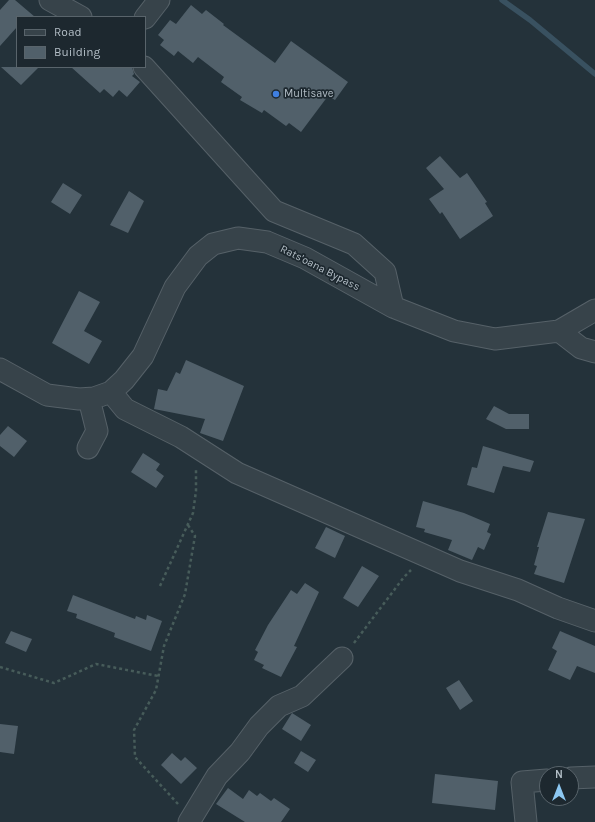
<!DOCTYPE html>
<style>
body{margin:0}
#map{position:relative;width:595px;height:822px;overflow:hidden;background:#24323a;font-family:Karla,sans-serif}
canvas{display:block}
.legend{position:absolute;left:16px;top:16px;width:130px;height:52px;box-sizing:border-box;background:#1d282f;border:1px solid #59646b;margin:0;padding:5px 7px;list-style:none;font-size:12px;color:#b3bec6}
.legend li{display:flex;align-items:center;gap:8px;height:20px}
.legend b{width:20px;border:1px solid #59646b}
.north{position:absolute;left:539px;top:766px;width:40px;height:40px;box-sizing:border-box;background:#1d282f;border:1px solid #59646b;border-radius:50%;rotate:0deg;font-size:11px;font-weight:700;line-height:16px;text-align:center;color:#b3bec6}
.north::after{content:'';display:block;margin:auto;width:14px;height:18px;background:#8cc7f1;clip-path:polygon(50% 0,100% 100%,50% 72%,0 100%)}
</style>
<div id="map">
<canvas width="595" height="822"></canvas>
<ul class="legend">
<li><b style="height:5px;background:#37434a"></b>Road</li>
<li><b style="height:11px;background:#51606a"></b>Building</li>
</ul>
<div class="north">N</div>
</div>
<script>
const context = document.querySelector('canvas').getContext('2d');
context.lineJoin = 'round';
const poly = rows => new Path2D(rows.map(r => 'M' + r).join(''));
function trace(path, color, width, dash) { context.strokeStyle = color; context.lineWidth = width; context.lineCap = dash ? 'butt' : 'round'; context.setLineDash(dash || []); context.stroke(path); }
function fillPath(path, color) { context.fillStyle = color; context.fill(path, 'evenodd'); }
function write(font, color, halo, rows, align = 'center') {
  context.font = font + ' Karla,sans-serif'; context.lineWidth = 3.5; context.setLineDash([]); context.textBaseline = 'middle'; context.strokeStyle = halo; context.fillStyle = color; for (const [text, x, y, turn = 0] of rows) {
    context.save(); context.translate(x, y); context.rotate((+turn || 0) * Math.PI / 180); context.textAlign = isNaN(turn) ? turn : align; if (halo) context.strokeText(text, 0, 0); context.fillText(text, 0, 0); context.restore();
  }
}
const stream = poly([
 [502,0,530,20,595,74]
]);
const building = poly([
 [9,0,15,0,35,17,17,17,17,27,0,46,0,10],
 [191,5,202,14,206,10,224,24,223,25,275,63,291,41,348,82,335,100,328,96,301,132,289,123,286,126,264,110,262,113,240,100,242,97,221,82,224,77,198,57,193,63,178,51,174,56,160,45,164,40,158,35,170,20,176,24],
 [1,67,39,67,21,85],
 [71,67,132,67,134,74,132,76,140,82,127,97,119,90,113,97,104,89,100,93],
 [440,156,460,178,467,173,487,202,485,203,493,216,460,239,442,212,440,214,429,199,444,189,426,168],
 [63,183,82,195,70,214,51,202],
 [129,191,144,201,128,233,110,225],
 [79,291,100,302,84,331,102,341,89,364,52,343],
 [186,360,244,386,223,441,200,433,205,419,154,409,158,389,167,391,176,372,180,374],
 [494,406,509,414,529,414,529,429,506,429,486,419],
 [8,426,27,441,14,457,0,446,0,435],
 [483,446,534,461,530,472,503,466,494,493,467,485,472,467,477,468],
 [143,453,160,464,156,470,164,476,156,488,131,472],
 [423,501,464,513,490,524,487,532,491,534,484,550,478,547,472,560,448,550,452,540,424,532,425,529,416,527],
 [548,512,585,519,564,583,534,574,537,566,534,565,539,547,537,547],
 [326,527,345,536,335,558,315,548],
 [362,566,379,576,358,607,343,598],
 [305,583,319,592,294,646,297,647,281,677,262,668,264,665,254,660,258,652,255,650,268,625,291,590,297,594],
 [73,595,135,619,136,616,146,620,147,615,162,621,151,651,114,637,115,633,76,618,77,614,67,611],
 [11,631,32,639,26,652,5,643],
 [560,631,595,646,595,673,577,666,570,680,548,670,557,651,552,648],
 [459,680,473,701,460,710,446,688],
 [292,713,311,725,301,741,282,729],
 [0,724,18,726,14,754,0,752],
 [301,751,316,760,308,772,294,763],
 [172,753,181,761,185,757,197,768,181,784,161,765],
 [435,774,498,781,495,810,432,803],
 [228,788,243,799,249,790,257,796,260,793,271,801,274,798,290,809,281,822,245,822,216,804]
]);
const path = poly([
 [160,586,193,513,196,491,196,470],
 [354,643,404,577,411,570],
 [0,667,54,683,96,664,158,676],
 [178,804,135,757,134,730,156,690,164,646,185,594,195,536,188,525]
]);
const minor = poly([
 [50,0,81,17],
 [145,18,159,0],
 [144,67,274,211,354,244,385,272,393,307],
 [559,331,581,348,595,352],
 [0,369,47,395,79,399,94,398,111,392,124,380,143,356,175,287,198,256,213,244,238,238,267,242,305,258,393,307,454,331,495,339,559,331,595,310],
 [111,392,125,409,181,437,237,473,460,571,518,590,558,608,595,621],
 [88,448,97,431,89,399],
 [571,778,595,777],
 [189,822,217,776,240,752,259,726,279,706,302,696,342,658],
 [526,822,522,782,547,780]
]);
const markers = [
 [276,94,4,"#3f7fe0"]
];
const poiNames = [
 ["Multisave",284,94]
];
const streetNames = [
 ["Rats'oana Bypass",320,268,27]
];
trace(stream, '#395160', 5.5);
fillPath(building, '#51606a');
trace(minor, '#566168', 23);
trace(path, '#475c5a', 2.5, [3, 3]);
trace(minor, '#37434a', 21);
for (const [x, y, r, color] of markers) { const dot = new Path2D(); dot.arc(x, y, r, 0, 2 * Math.PI); context.fillStyle = color; context.fill(dot); trace(dot, '#1d282f', 1.5); }
write('11px', '#b3bec6', '#1d282f', poiNames, 'left');
write('11px', '#b3bec6', '#1d282f', streetNames);
</script>
